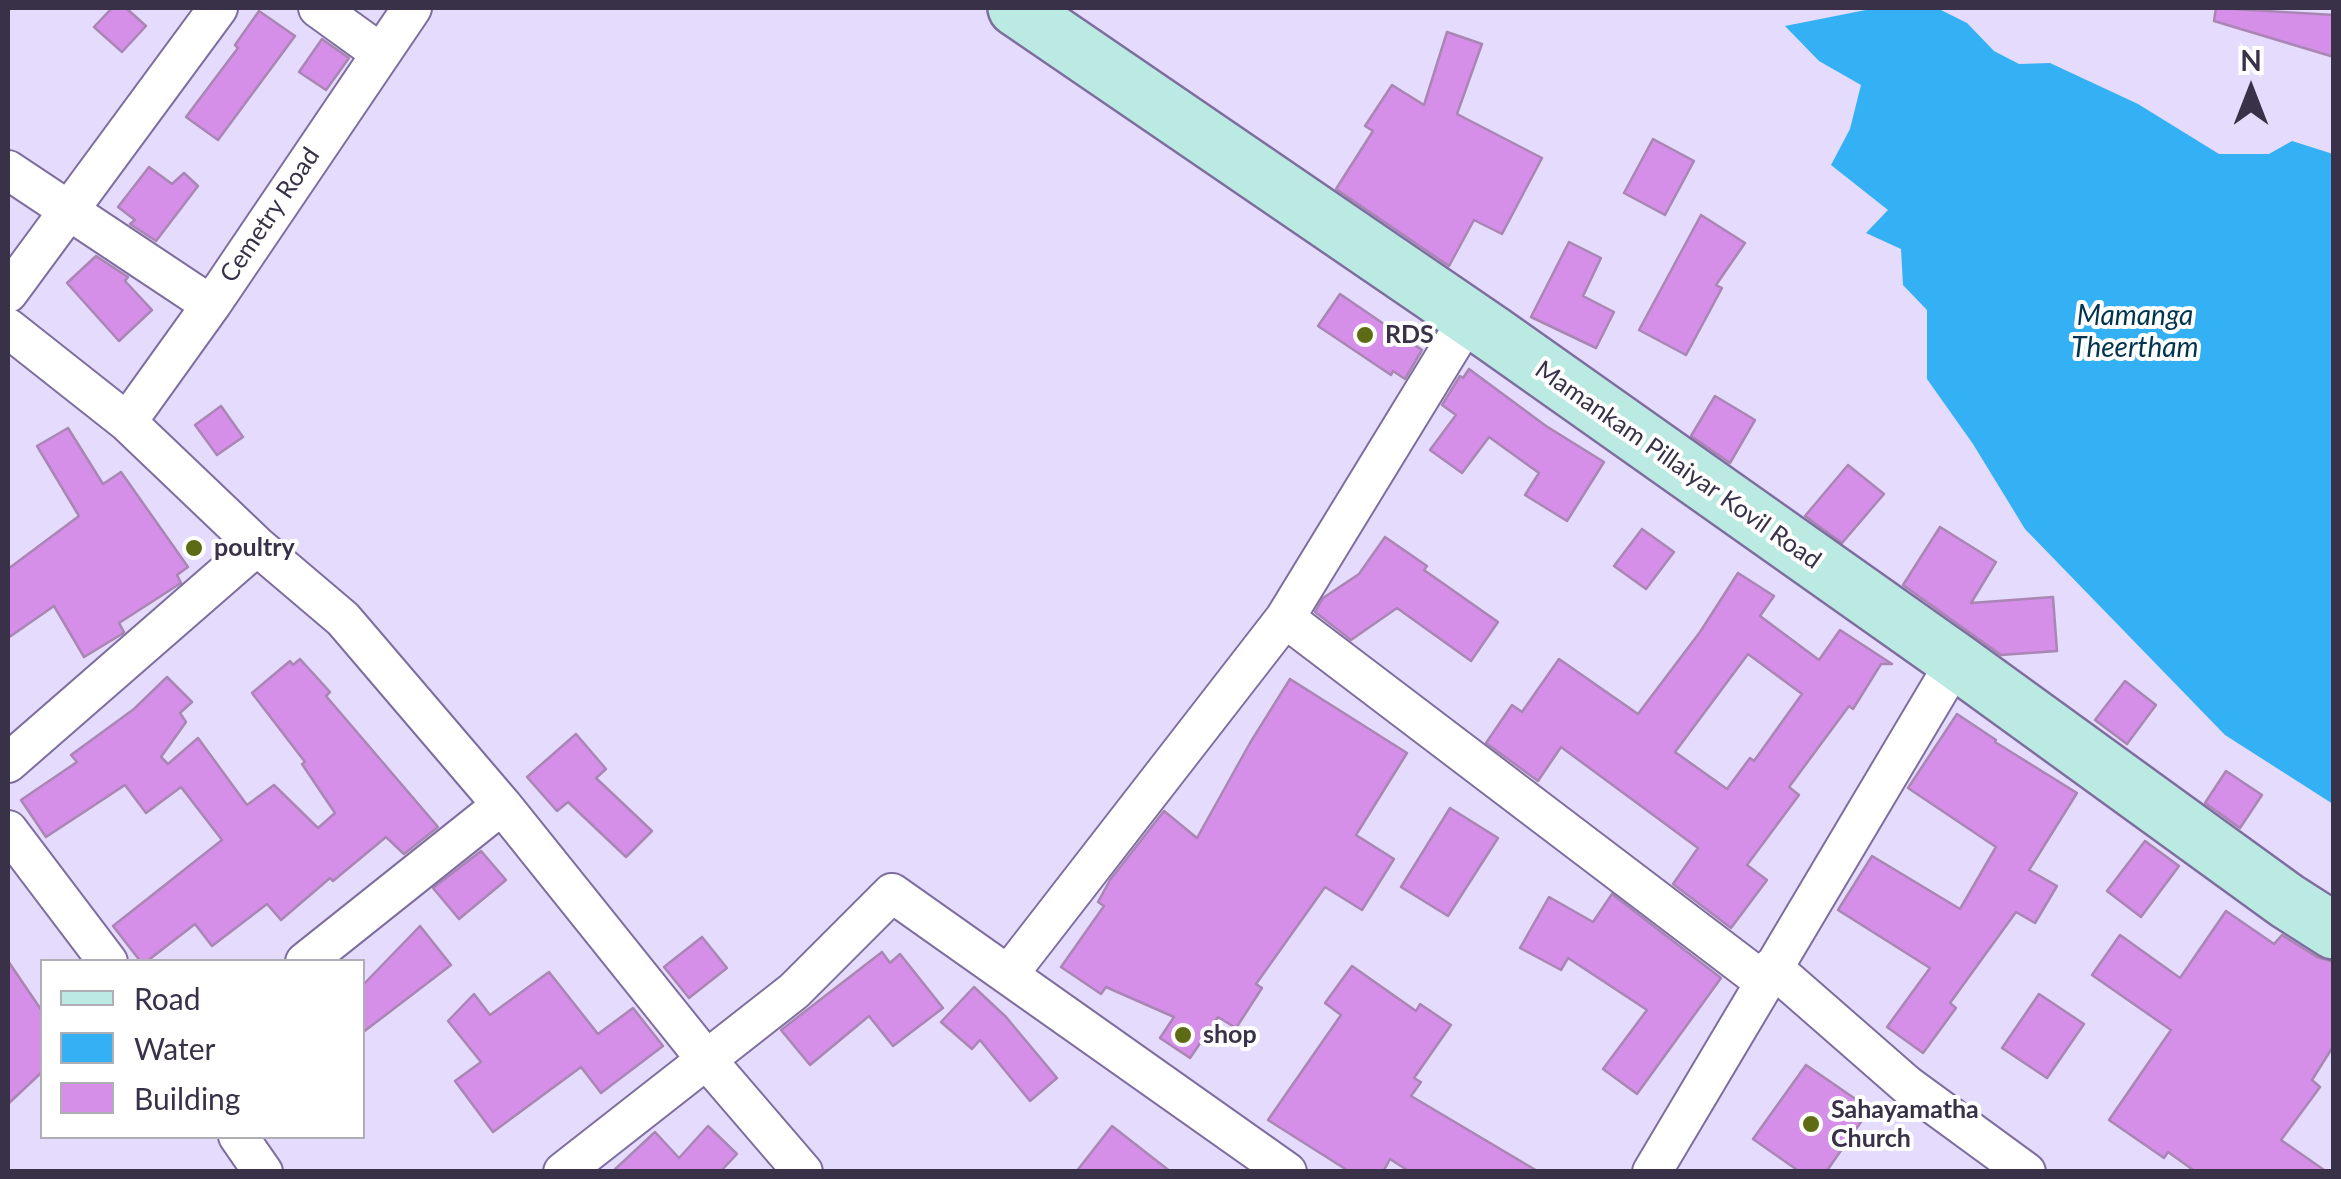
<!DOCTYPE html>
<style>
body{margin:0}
#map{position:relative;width:2341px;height:1179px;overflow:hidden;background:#e5dbfc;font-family:Lato,sans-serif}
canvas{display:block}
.frame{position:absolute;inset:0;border:10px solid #383147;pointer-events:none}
.legend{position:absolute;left:40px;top:959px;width:325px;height:180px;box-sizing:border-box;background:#fff;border:2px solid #afadb5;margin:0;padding:12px 18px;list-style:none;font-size:30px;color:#383147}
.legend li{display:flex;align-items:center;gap:20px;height:50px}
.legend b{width:50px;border:2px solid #afadb5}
.north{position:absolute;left:2201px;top:40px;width:100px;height:100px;-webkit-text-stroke:8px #fff;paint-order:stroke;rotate:0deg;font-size:28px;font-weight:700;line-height:40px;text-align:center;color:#383147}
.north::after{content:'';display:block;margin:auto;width:35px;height:45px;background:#383147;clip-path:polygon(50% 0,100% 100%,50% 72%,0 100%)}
</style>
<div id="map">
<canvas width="2341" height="1179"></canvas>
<div class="frame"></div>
<ul class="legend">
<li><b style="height:12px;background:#bbeae2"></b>Road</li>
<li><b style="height:28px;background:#34b0f5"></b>Water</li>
<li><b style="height:28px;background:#d58fe9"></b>Building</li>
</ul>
<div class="north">N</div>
</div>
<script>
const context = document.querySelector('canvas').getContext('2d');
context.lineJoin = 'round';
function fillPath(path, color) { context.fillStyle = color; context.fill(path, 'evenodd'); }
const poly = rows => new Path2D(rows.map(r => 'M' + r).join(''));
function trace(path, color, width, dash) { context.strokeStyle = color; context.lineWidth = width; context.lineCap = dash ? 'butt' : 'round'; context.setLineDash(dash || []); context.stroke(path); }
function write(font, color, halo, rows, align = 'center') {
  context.font = font + ' Lato,sans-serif'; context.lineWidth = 8; context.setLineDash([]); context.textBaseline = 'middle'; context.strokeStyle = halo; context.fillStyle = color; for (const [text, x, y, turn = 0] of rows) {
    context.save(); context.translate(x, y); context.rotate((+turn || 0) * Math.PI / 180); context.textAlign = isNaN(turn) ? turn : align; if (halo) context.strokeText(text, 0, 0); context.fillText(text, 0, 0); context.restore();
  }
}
const water = poly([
 [1876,8,1937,8,1967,23,1994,51,2019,64,2050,63,2138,104,2219,154,2269,154,2292,141,2333,154,2333,804,2225,735,2025,529,1973,444,1927,379,1927,310,1903,285,1901,249,1866,233,1888,210,1831,165,1850,129,1861,85,1819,61,1785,26]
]);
const building = poly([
 [112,8,126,8,146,26,122,52,94,27,112,8],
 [2216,8,2334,15,2334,57,2214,21,2216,8],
 [259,11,295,36,218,140,186,117,238,48,235,45,259,11],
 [1447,32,1482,44,1457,114,1542,158,1502,234,1474,220,1449,266,1336,189,1373,131,1365,126,1392,85,1424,105,1447,32],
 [322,39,349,58,326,90,299,72,322,39],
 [1653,139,1694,161,1665,215,1624,193,1653,139],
 [149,167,172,184,184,173,198,186,156,241,130,224,135,220,118,207,149,167],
 [1701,215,1745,243,1716,285,1722,288,1686,355,1639,330,1701,215],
 [1569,242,1601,258,1583,296,1614,312,1596,348,1531,317,1569,242],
 [96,256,128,277,125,281,152,310,119,341,67,283,96,256],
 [1340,294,1422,350,1405,379,1393,371,1391,375,1318,326,1340,294],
 [1469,369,1546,426,1604,462,1567,521,1525,495,1539,473,1489,437,1462,473,1430,450,1456,415,1442,405,1460,376,1463,378,1469,369],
 [1715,396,1755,420,1730,463,1691,436,1715,396],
 [221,406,243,437,217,455,195,425,221,406],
 [68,428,103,484,121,472,188,567,177,575,181,583,119,623,124,632,122,634,84,657,54,606,8,638,8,569,79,516,37,446,68,428],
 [1848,465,1884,494,1842,543,1805,516,1848,465],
 [1940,527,1996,562,1971,603,2053,597,2057,651,2001,655,1903,585,1940,527],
 [1642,529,1674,552,1646,589,1614,566,1642,529],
 [1385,537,1427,566,1424,570,1498,622,1471,661,1397,608,1351,640,1315,612,1323,598,1359,574,1385,537],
 [1738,573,1774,596,1760,616,1819,660,1840,630,1892,664,1881,664,1853,709,1849,706,1789,787,1799,795,1747,865,1767,880,1731,928,1673,884,1698,848,1561,747,1538,781,1486,743,1512,705,1522,712,1559,659,1638,714,1700,632,1738,573],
 [1748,654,1802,694,1754,761,1750,758,1727,789,1675,752,1748,654],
 [300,659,330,692,326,696,438,827,404,854,386,837,333,881,330,878,281,920,267,904,212,946,195,924,146,962,141,962,113,926,222,840,181,787,146,813,125,785,46,837,21,800,77,762,71,755,134,709,167,677,192,702,180,713,186,722,161,757,168,764,198,738,247,805,274,785,318,828,335,813,302,764,305,762,252,693,290,661,293,665,300,659],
 [1290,679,1407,753,1356,835,1394,859,1362,910,1325,887,1256,984,1262,988,1236,1028,1218,1017,1190,1058,1160,1038,1174,1017,1106,987,1101,994,1061,967,1104,906,1098,902,1110,880,1164,811,1197,838,1250,743,1290,679],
 [2125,681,2156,705,2127,744,2095,720,2125,681],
 [1957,714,1996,740,1995,742,2077,793,2029,870,2057,886,2035,923,2016,912,1950,1003,1956,1008,1923,1053,1887,1027,1930,968,1838,910,1872,856,1960,909,1996,847,1908,788,1957,714],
 [576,734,606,769,596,778,652,831,626,857,568,802,557,811,527,777,576,734],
 [2226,771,2262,795,2240,828,2205,803,2226,771],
 [1450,808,1498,838,1448,916,1401,887,1450,808],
 [2145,841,2179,866,2141,917,2107,891,2145,841],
 [481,851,506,880,459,919,433,888,481,851],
 [1612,894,1721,978,1637,1094,1603,1069,1647,1010,1568,958,1561,970,1520,948,1549,897,1593,922,1612,894],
 [2226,911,2274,944,2282,935,2317,957,2334,962,2334,1045,2312,1080,2320,1087,2281,1140,2327,1172,2196,1172,2168,1152,2164,1158,2109,1120,2171,1030,2092,975,2120,935,2180,978,2226,911],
 [420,926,451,965,362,1033,362,986,420,926],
 [702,937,727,968,689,998,664,967,702,937],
 [882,952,890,963,900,954,943,1008,893,1046,869,1016,810,1065,781,1030,882,952],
 [8,961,42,1011,42,1072,8,1104,8,961],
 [1352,966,1416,1011,1420,1004,1451,1025,1414,1078,1421,1082,1411,1096,1539,1172,1410,1172,1390,1159,1383,1172,1350,1172,1268,1120,1341,1015,1325,1003,1352,966],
 [549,972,598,1034,633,1008,663,1046,601,1093,581,1067,493,1132,455,1081,481,1062,448,1021,474,994,490,1015,549,972],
 [974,987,1006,1017,1057,1078,1030,1101,980,1040,972,1049,941,1022,974,987],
 [2039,994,2084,1024,2047,1078,2002,1048,2039,994],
 [1806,1065,1870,1109,1826,1172,1800,1172,1753,1139,1806,1065],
 [708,1126,737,1154,720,1172,612,1172,655,1132,679,1158,708,1126],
 [1112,1126,1171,1172,1076,1172,1112,1126]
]);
const minor = poly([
 [318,8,379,52],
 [8,170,211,305],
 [8,293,218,8],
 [8,328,127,422,257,546,343,619,502,805,705,1058,803,1172],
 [127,422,211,305,412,8],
 [1285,618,1763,981],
 [8,763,257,546],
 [8,830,108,962],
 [305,962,502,805],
 [1772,967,1907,1085,2026,1172],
 [1008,975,1285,618,1468,319],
 [238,1136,263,1172],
 [563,1172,794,991,892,893,1287,1172],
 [1652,1172,1956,661]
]);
const secondary = poly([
 [1016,8,1493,334,1956,661,2287,901,2334,931]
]);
const markers = [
 [1365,335,10,"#5d6b14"],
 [194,548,10,"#5d6b14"],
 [1183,1035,10,"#5d6b14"],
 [1811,1124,10,"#5d6b14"]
];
const streetNames = [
 ["Cemetry Road",270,215,-56],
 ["Mamankam Pillaiyar Kovil Road",1678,465,35]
];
const poiNames = [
 ["RDS",1385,335],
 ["poultry",214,548],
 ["shop",1203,1035],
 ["Sahayamatha",1831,1110],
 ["Church",1831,1139]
];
const waterNames = [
 ["Mamanga",2135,316],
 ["Theertham",2135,348]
];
fillPath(water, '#34b0f5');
fillPath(building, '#d58fe9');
trace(building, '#a986b4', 2.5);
trace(minor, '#7e6d9f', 42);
trace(secondary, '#7e6d9f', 60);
trace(minor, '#fff', 38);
trace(secondary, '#bbeae2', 55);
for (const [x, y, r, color] of markers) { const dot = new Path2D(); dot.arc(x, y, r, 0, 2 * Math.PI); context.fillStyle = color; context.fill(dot); trace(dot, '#fff', 4); }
write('25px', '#383147', '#fff', streetNames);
write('bold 25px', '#383147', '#fff', poiNames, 'left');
write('italic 28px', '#00344f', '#fff', waterNames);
</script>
